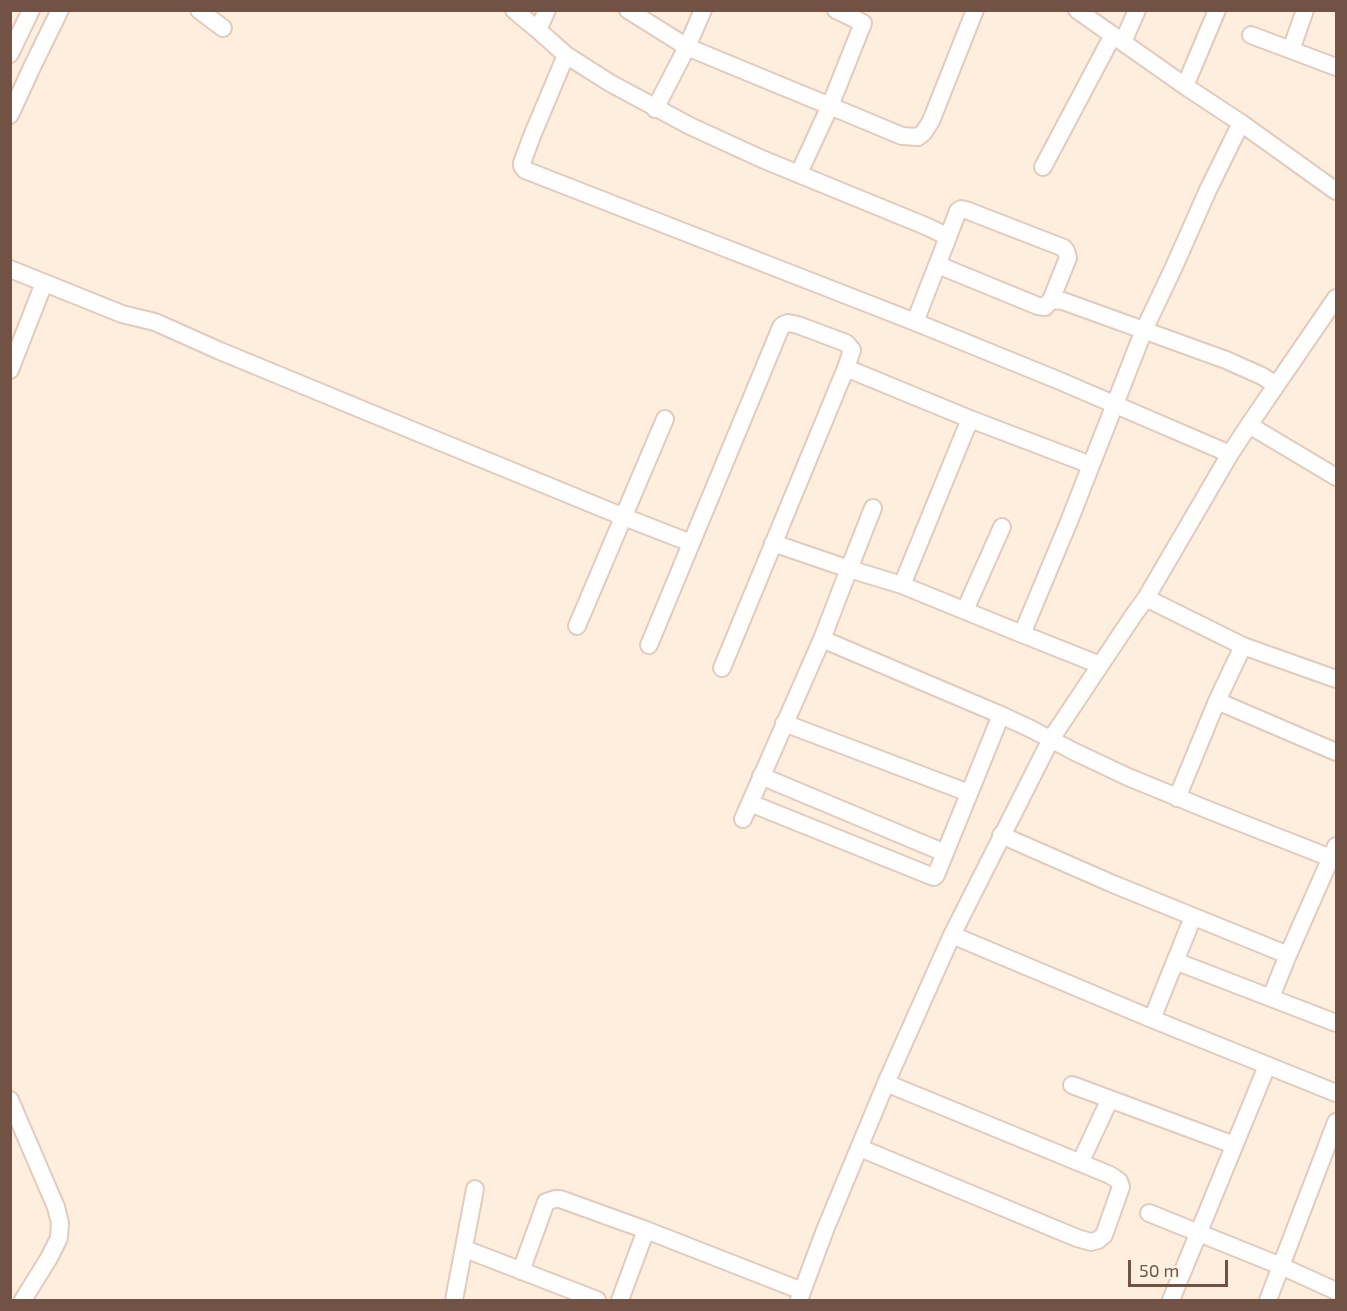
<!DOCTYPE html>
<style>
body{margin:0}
#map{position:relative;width:1347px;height:1311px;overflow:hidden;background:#fdeede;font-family:"Exo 2",sans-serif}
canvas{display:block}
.frame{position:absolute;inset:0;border:12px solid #735246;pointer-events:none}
.scale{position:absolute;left:1128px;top:1260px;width:100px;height:27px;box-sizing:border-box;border:3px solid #735246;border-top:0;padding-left:8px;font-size:18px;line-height:21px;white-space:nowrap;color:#735246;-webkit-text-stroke:4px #fff3e5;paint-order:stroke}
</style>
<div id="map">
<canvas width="1347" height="1311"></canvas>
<div class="frame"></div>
<div class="scale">50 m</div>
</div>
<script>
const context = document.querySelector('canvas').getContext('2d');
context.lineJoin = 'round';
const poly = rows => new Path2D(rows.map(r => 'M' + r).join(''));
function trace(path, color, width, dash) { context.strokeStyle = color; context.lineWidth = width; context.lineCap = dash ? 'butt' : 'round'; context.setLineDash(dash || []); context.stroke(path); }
const minor = poly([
 [199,10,223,28],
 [514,10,538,30,547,10],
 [628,10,687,47,830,106,863,23,836,10],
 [1077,10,1185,86,1241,123,1336,191],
 [538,30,566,55,610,83,690,126,762,159,928,227,948,237,915,322,1060,381,1230,454],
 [1251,35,1336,67],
 [1123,42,1137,10],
 [1291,50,1305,10],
 [10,54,31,10],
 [566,55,532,136,522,163,522,166,525,170,915,322],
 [1185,86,1217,10],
 [655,109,687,47,703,10],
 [10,115,33,65,60,10],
 [1043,167,1113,35],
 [799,173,830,106,902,136,918,137,924,132,931,121,975,10],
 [948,237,958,211,961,209,966,210,1064,248,1066,251,1068,258,1051,300],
 [938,265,1038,306,1045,307,1051,300,1063,301,1226,360,1262,376,1276,385],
 [10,269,122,314,155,322,220,351,414,431,624,517,691,543],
 [846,368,970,419,1091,465],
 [10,370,44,283],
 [1249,425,1336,477],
 [773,543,849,569,873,508],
 [902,585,970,419],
 [1146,598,1243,646,1336,679],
 [965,610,1002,527],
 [577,626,665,419],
 [1022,634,1100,665],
 [822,639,1001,715,1031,729,1075,752,1128,777,1216,813,1336,860],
 [649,645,781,327,783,325,788,323,798,325,846,343,852,350,846,368,722,668],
 [1217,701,1336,752],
 [784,723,969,793],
 [761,776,945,853,1001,715],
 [1177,798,1217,701,1243,646],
 [750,803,931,876,934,877,936,875,945,853],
 [743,819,822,639,849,569,902,585,1022,634,1068,524,1144,330,1173,269,1208,190,1241,123],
 [1001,835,1113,884,1288,955,1336,846],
 [952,935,1152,1019,1336,1093],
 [1175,961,1336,1023],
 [1271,997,1288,955],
 [1152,1019,1193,917],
 [1072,1085,1234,1145],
 [10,1100,56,1207,60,1223,59,1238,49,1258,23,1300],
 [860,1148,1077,1238,1091,1242,1098,1240,1104,1235,1121,1187,1119,1181,1110,1175,886,1083],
 [1080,1163,1110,1099],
 [1149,1213,1281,1266,1336,1291],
 [465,1249,597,1300],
 [521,1271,546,1202,555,1199,560,1199,646,1230,802,1291],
 [454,1300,475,1189],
 [620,1300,646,1230],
 [799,1300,825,1230,886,1083,952,935,1051,739,1133,616,1146,598,1230,454,1249,425,1336,298],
 [1171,1300,1267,1066],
 [1268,1300,1336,1122]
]);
trace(minor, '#e2cbbd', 20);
trace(minor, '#fff', 16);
</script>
